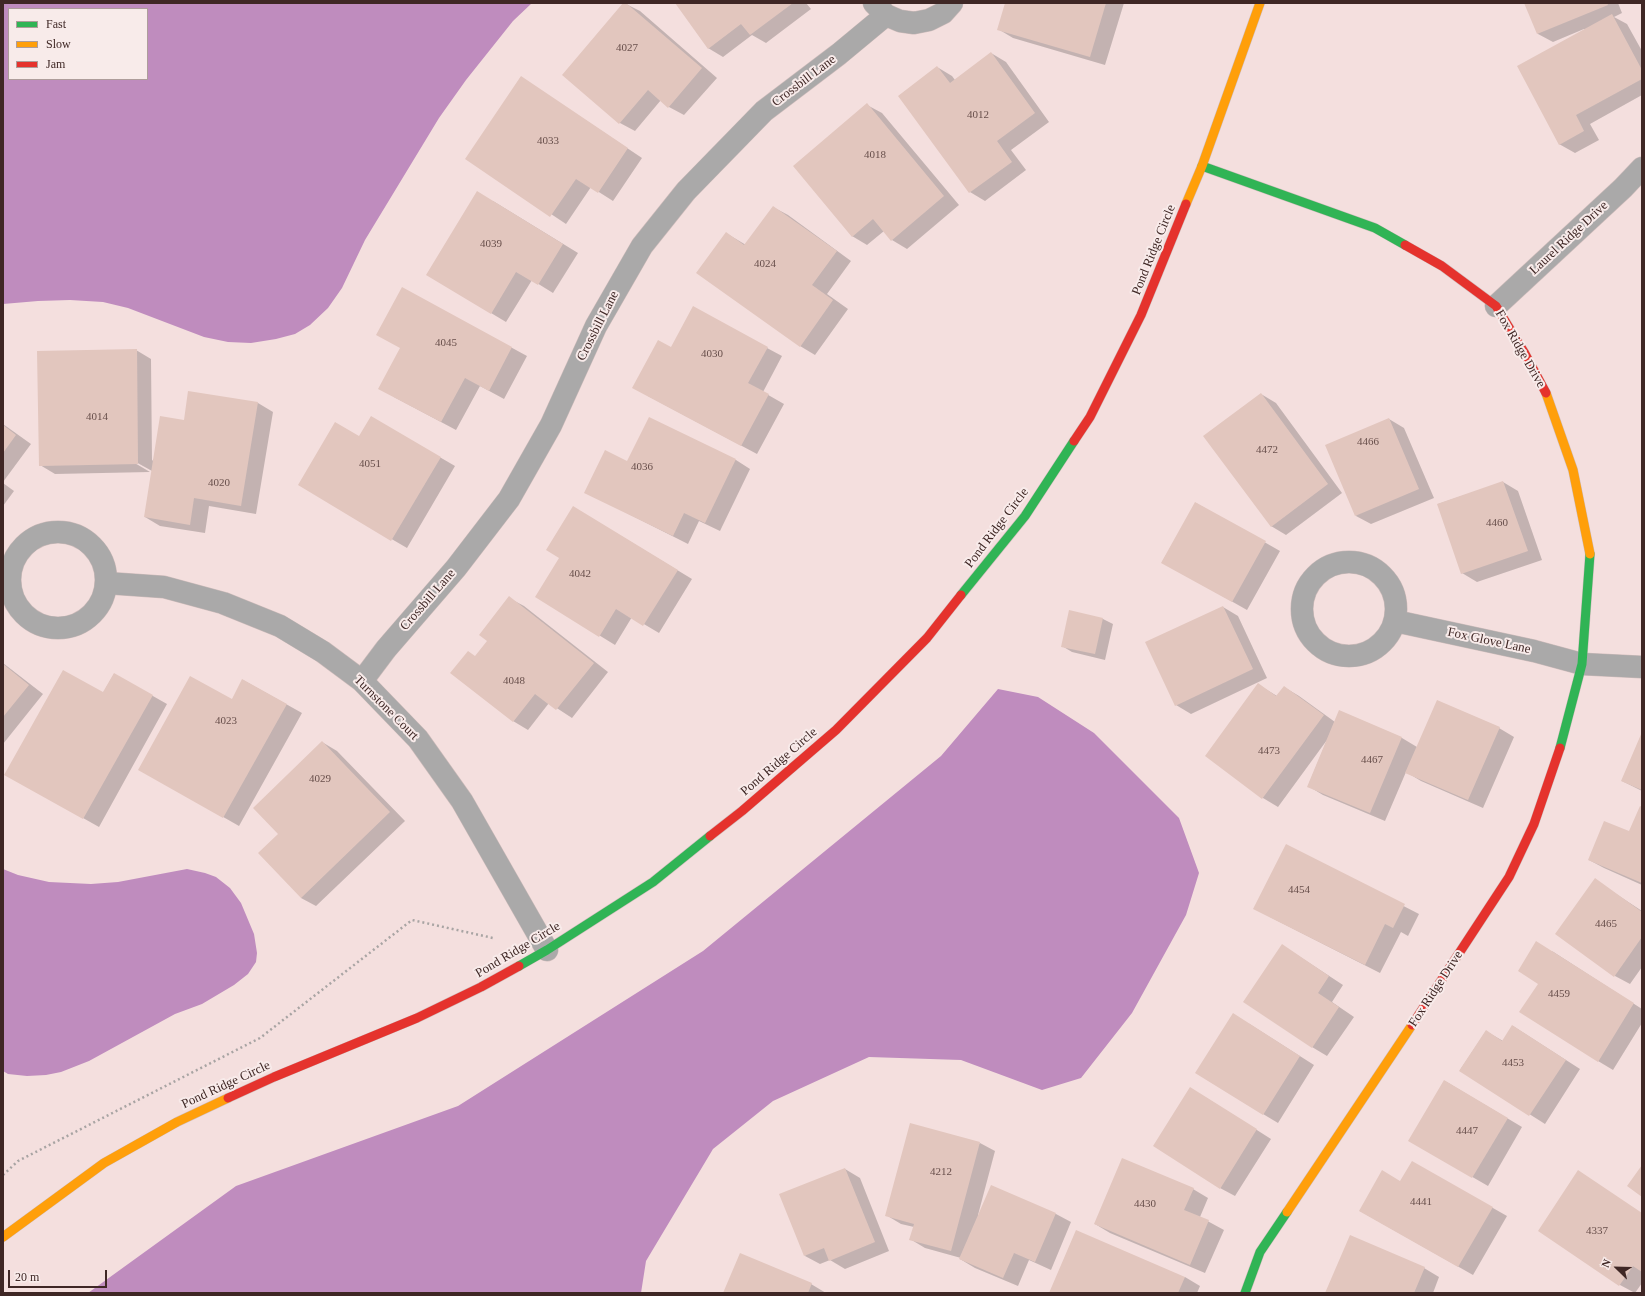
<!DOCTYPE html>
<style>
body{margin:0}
#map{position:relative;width:1645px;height:1296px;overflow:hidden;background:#f4dfde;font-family:"Times New Roman",serif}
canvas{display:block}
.frame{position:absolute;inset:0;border:4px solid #3f2725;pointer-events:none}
.legend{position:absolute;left:8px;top:8px;width:140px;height:72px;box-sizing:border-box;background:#f8ebea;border:1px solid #ae9d9b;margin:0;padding:5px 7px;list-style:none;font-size:12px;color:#3f2725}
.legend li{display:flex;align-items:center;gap:8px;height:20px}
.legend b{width:20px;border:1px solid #ae9d9b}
.north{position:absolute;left:1597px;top:1248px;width:40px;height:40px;-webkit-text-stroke:3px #f8ebea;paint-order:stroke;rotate:293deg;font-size:11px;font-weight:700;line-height:16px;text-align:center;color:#3f2725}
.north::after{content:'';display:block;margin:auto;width:14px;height:18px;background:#3f2725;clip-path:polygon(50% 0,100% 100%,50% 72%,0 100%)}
.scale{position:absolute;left:8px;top:1270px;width:99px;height:18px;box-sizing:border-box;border:2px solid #3f2725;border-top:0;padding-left:5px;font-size:12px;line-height:14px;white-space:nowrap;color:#3f2725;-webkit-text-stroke:3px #f8ebea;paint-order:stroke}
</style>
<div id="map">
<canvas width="1645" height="1296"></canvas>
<div class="frame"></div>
<ul class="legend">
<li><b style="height:5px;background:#30b455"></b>Fast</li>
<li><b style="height:5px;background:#ff9f0a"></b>Slow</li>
<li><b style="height:5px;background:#e5322d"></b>Jam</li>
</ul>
<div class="north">N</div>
<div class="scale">20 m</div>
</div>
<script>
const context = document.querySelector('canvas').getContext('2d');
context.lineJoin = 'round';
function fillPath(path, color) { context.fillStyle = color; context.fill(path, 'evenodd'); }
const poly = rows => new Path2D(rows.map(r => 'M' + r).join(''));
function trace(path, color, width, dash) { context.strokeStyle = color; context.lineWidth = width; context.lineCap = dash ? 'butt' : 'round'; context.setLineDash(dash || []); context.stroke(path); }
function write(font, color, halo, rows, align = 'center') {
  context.font = font + ' "Times New Roman",serif'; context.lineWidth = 4; context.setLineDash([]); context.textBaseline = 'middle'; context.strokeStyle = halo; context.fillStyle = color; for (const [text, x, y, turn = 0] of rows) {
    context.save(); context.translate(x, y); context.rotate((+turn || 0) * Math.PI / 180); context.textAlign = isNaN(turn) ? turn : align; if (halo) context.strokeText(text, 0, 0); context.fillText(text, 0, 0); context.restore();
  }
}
const water = poly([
 [3,3,532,3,513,21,466,80,439,118,365,240,342,288,328,308,310,325,295,334,276,339,251,343,228,342,204,337,128,308,103,302,70,300,38,301,3,304],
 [9,9,147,9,147,79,9,79],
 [998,689,1038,697,1094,733,1179,818,1199,873,1186,915,1132,1013,1081,1078,1042,1090,961,1060,869,1057,773,1101,713,1149,646,1261,641,1293,88,1293,236,1186,458,1106,703,951,941,756],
 [3,869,18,875,49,882,91,884,118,882,187,869,205,873,216,877,230,888,241,903,254,934,257,953,256,962,248,974,234,985,202,1004,175,1014,89,1061,61,1072,46,1075,27,1076,8,1074,3,1071]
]);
const shadow = poly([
 [624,3,640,11,717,78,684,115,669,107,661,100,635,131,620,123],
 [676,3,806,3,811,9,766,43,752,35,723,57,708,48],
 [1006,3,1124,3,1105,65,1013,38,998,29],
 [1525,3,1618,3,1622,13,1614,17,1627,24,1642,51,1642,95,1590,124,1599,140,1575,153,1559,144,1585,30,1584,29,1553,42,1538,34],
 [991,53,1006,62,1049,122,1011,150,1026,170,985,201,970,192,899,96,937,67,952,76,955,80],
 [521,77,642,158,613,201,591,187,566,224,467,158],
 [867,105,882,113,959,205,907,249,892,240,884,231,867,245,852,236],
 [493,201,578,253,553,293,532,280,506,322,491,313],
 [773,207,788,215,851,261,827,294,848,309,815,355,800,346,726,233,746,245],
 [402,288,527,356,504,399,480,386,456,430,394,397,401,348],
 [671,348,767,348,782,356,763,392,784,404,757,454,648,396],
 [136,350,151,359,152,461,184,421,258,403,273,412,256,514,209,506,205,533,160,526,145,517,152,471,134,461,133,462,150,472,55,474,40,465],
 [1261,394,1276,403,1342,493,1286,535,1271,526],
 [371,417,455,466,407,548,299,485,360,438],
 [1389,419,1404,428,1434,498,1371,524,1356,516],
 [3,424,31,444,3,482],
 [736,460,750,469,720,531,699,521,688,544,585,492,628,462],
 [1503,482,1518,491,1542,560,1477,582,1462,573,1438,504],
 [3,483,14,491,3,506],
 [1196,503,1280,551,1247,610,1162,562],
 [588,516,692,579,659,633,632,617,615,645,537,597],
 [509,598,524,606,608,672,572,718,549,703,528,730,513,721,476,657,488,641],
 [1223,607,1238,616,1267,678,1191,714,1176,705],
 [1070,611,1103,619,1113,624,1105,660,1072,652,1062,646],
 [3,663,43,694,3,744],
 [114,674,167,704,99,827,5,774,103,693],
 [243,680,302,713,239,826,139,769,232,700],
 [1259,685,1277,696,1284,687,1299,696,1335,722,1340,712,1402,738,1417,747,1499,728,1514,737,1483,808,1421,781,1406,772,1385,821,1323,795,1308,786,1327,740,1278,807,1263,798],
 [1642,735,1642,791,1622,781],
 [322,742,337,751,405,821,316,906,301,898],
 [1642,808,1642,885,1604,868,1589,860,1630,832],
 [1287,846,1419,914,1408,936,1401,932,1380,973,1270,917],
 [1595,880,1642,911,1642,967,1630,984,1615,976],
 [1282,945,1343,985,1332,1002,1354,1017,1327,1056,1312,1047],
 [1552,951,1642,1009,1642,1023,1613,1070,1598,1061],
 [1248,1023,1314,1065,1278,1123,1263,1114],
 [1513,1026,1580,1069,1545,1124,1460,1070,1486,1031,1503,1041],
 [1445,1081,1522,1127,1488,1186,1410,1141],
 [1205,1097,1271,1139,1235,1196,1220,1188],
 [980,1143,995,1151,978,1215,1056,1214,1071,1222,1051,1270,1029,1260,1018,1286,975,1268,960,1259,961,1258,925,1248,910,1239,914,1227,901,1224,886,1215],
 [1412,1162,1507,1216,1473,1275,1360,1211,1401,1182],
 [845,1169,860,1178,889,1251,845,1269,830,1260,820,1264,805,1256],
 [1193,1189,1208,1198,1200,1217,1224,1230,1205,1273,1110,1233,1095,1224],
 [1642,1213,1642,1283,1635,1293,1620,1285,1540,1231],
 [1424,1268,1439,1277,1433,1293,1327,1293],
 [1185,1277,1200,1286,1197,1293,1050,1293],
 [811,1284,826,1293,724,1293]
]);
const building = poly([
 [623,3,626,3,702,68,668,108,648,90,619,124,562,75],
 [675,3,793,3,750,35,741,24,708,49],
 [1005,3,1106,3,1090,57,997,30],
 [1524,3,1607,3,1608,5,1537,34],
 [1612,14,1642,70,1642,79,1576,115,1584,131,1559,145,1517,66],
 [991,52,1035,113,997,141,1012,162,969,193,898,96,937,66,950,83],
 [521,76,628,148,598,193,576,179,550,217,465,159],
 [867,103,944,196,891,241,873,219,852,237,793,166],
 [477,191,563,244,538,285,516,272,491,314,426,275],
 [773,206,837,251,812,285,833,300,800,347,696,273,726,232,744,245],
 [402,287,512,347,489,391,465,378,441,422,378,389,400,348,376,335],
 [693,306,768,347,748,383,769,394,741,446,632,388,658,340,671,347],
 [137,349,138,464,39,466,37,351],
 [188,391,258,402,241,506,194,498,190,525,144,517,160,416,184,420],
 [1261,393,1328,484,1271,527,1203,436],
 [371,416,441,457,391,541,298,485,335,422,359,436],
 [649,417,736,459,705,523,684,513,673,536,584,493,605,450,627,461],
 [1389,418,1419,489,1355,516,1325,445],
 [3,425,16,435,3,453],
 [1503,481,1528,551,1461,574,1437,504],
 [1195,502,1266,541,1232,602,1161,563],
 [573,506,678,570,643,626,616,609,599,637,535,597,559,558,546,550],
 [509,596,594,663,556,710,535,694,513,722,450,673,468,651,475,656,487,641,479,635],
 [1223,606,1253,669,1175,706,1145,642],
 [1069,610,1103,618,1095,654,1061,647],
 [3,664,29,685,3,717],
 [63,670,103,692,114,673,153,695,83,819,4,775],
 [190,676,232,699,242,679,287,704,223,818,138,770],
 [1258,683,1276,696,1284,686,1324,715,1262,799,1205,756],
 [1437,700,1500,727,1468,800,1405,773],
 [1339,710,1402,737,1370,813,1307,787],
 [1642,732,1642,790,1621,781],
 [322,741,390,812,301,898,258,853,278,834,253,808],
 [1640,806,1642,807,1642,883,1588,860,1604,821,1629,831],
 [1286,844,1405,904,1393,928,1385,924,1365,965,1253,909],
 [1595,878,1642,912,1642,937,1614,977,1555,934],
 [1536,941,1634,1003,1598,1062,1519,1012,1538,984,1518,971],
 [1282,944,1329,976,1318,993,1339,1007,1312,1048,1243,1002],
 [1233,1013,1300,1056,1263,1115,1195,1073],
 [1512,1025,1566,1060,1529,1116,1459,1071,1486,1030,1502,1041],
 [1444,1080,1508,1118,1472,1178,1408,1141],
 [1190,1087,1257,1129,1220,1189,1153,1146],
 [910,1123,980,1142,951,1251,909,1240,914,1224,885,1216],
 [1122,1158,1194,1188,1184,1210,1209,1220,1190,1265,1094,1224],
 [1412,1161,1493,1207,1458,1267,1359,1211,1382,1170,1400,1181],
 [1642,1165,1642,1197,1627,1186],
 [845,1168,875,1242,829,1261,824,1248,804,1256,779,1194],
 [1578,1170,1642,1213,1642,1272,1633,1266,1619,1286,1538,1231],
 [991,1185,1056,1213,1035,1262,1014,1253,1003,1278,959,1259],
 [1076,1230,1185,1277,1178,1293,1049,1293],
 [1350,1235,1425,1267,1414,1293,1325,1293],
 [740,1253,812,1283,808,1293,723,1293]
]);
const path = poly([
 [3,1175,18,1161,260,1038,412,920,493,938]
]);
const street = poly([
 [874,3,886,15,900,21,914,23,929,20,943,13,952,3],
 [1496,306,1623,188,1642,168],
 '10 580a48 48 0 1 1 96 0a48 48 0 1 1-96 0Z',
 '1302 609a47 47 0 1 1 94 0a47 47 0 1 1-94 0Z',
 [106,583,164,587,223,603,280,626,323,652,362,681,418,739,462,801,547,950],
 [1395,621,1534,651,1582,664,1642,667],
 [362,681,386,649,456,568,509,499,551,425,596,326,642,246,686,191,764,111,839,54,886,15]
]);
const fast = poly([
 [1202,166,1375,228,1405,245],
 [961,595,1025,516,1074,441],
 [1560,748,1582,664,1590,554],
 [519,966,547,950,653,882,710,836],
 [1245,1293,1260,1252,1287,1212]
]);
const slow = poly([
 [1186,204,1202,166,1260,3],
 [1546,393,1573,470,1590,554],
 [1287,1212,1412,1025],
 [3,1237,104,1163,177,1122,228,1098]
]);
const jam = poly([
 [1405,245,1442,266,1496,306,1524,352,1546,393],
 [1074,441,1090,417,1141,315,1186,204],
 [710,836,742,811,836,730,927,638,961,595],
 [1412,1025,1509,877,1534,824,1560,748],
 [228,1098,274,1077,417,1018,481,987,519,966]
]);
const numberNames = [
 ["4027",627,48],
 ["4012",978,115],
 ["4033",548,141],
 ["4018",875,155],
 ["4039",491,244],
 ["4024",765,264],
 ["4045",446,343],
 ["4030",712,354],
 ["4014",97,417],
 ["4466",1368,442],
 ["4472",1267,450],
 ["4051",370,464],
 ["4036",642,467],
 ["4020",219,483],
 ["4460",1497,523],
 ["4042",580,574],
 ["4048",514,681],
 ["4023",226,721],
 ["4473",1269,751],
 ["4467",1372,760],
 ["4029",320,779],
 ["4454",1299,890],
 ["4465",1606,924],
 ["4459",1559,994],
 ["4453",1513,1063],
 ["4447",1467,1131],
 ["4212",941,1172],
 ["4441",1421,1202],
 ["4430",1145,1204],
 ["4337",1597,1231]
];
const streetNames = [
 ["Crossbill Lane",804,81,-37],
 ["Laurel Ridge Drive",1569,238,-43],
 ["Pond Ridge Circle",1154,250,-68],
 ["Crossbill Lane",598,326,-63],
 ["Fox Ridge Drive",1520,349,60],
 ["Pond Ridge Circle",997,528,-53],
 ["Crossbill Lane",428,600,-49],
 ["Fox Glove Lane",1489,641,12],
 ["Turnstone Court",386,708,45],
 ["Pond Ridge Circle",779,762,-41],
 ["Pond Ridge Circle",518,950,-31],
 ["Fox Ridge Drive",1436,989,-57],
 ["Pond Ridge Circle",226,1085,-25]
];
fillPath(water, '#bf8cbe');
fillPath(shadow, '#0003');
fillPath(building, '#e2c6be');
trace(street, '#cebcbb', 23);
trace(fast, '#cebcbb', 10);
trace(slow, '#cebcbb', 10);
trace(jam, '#cebcbb', 10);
trace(path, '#a8a4a3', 2.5, [2, 3]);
trace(street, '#aaa9a9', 22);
trace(fast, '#30b455', 9);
trace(slow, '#ff9f0a', 9);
trace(jam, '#e5322d', 9);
write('11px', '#684f4b', null, numberNames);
write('13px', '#3f2725', '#f8ebea', streetNames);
</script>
